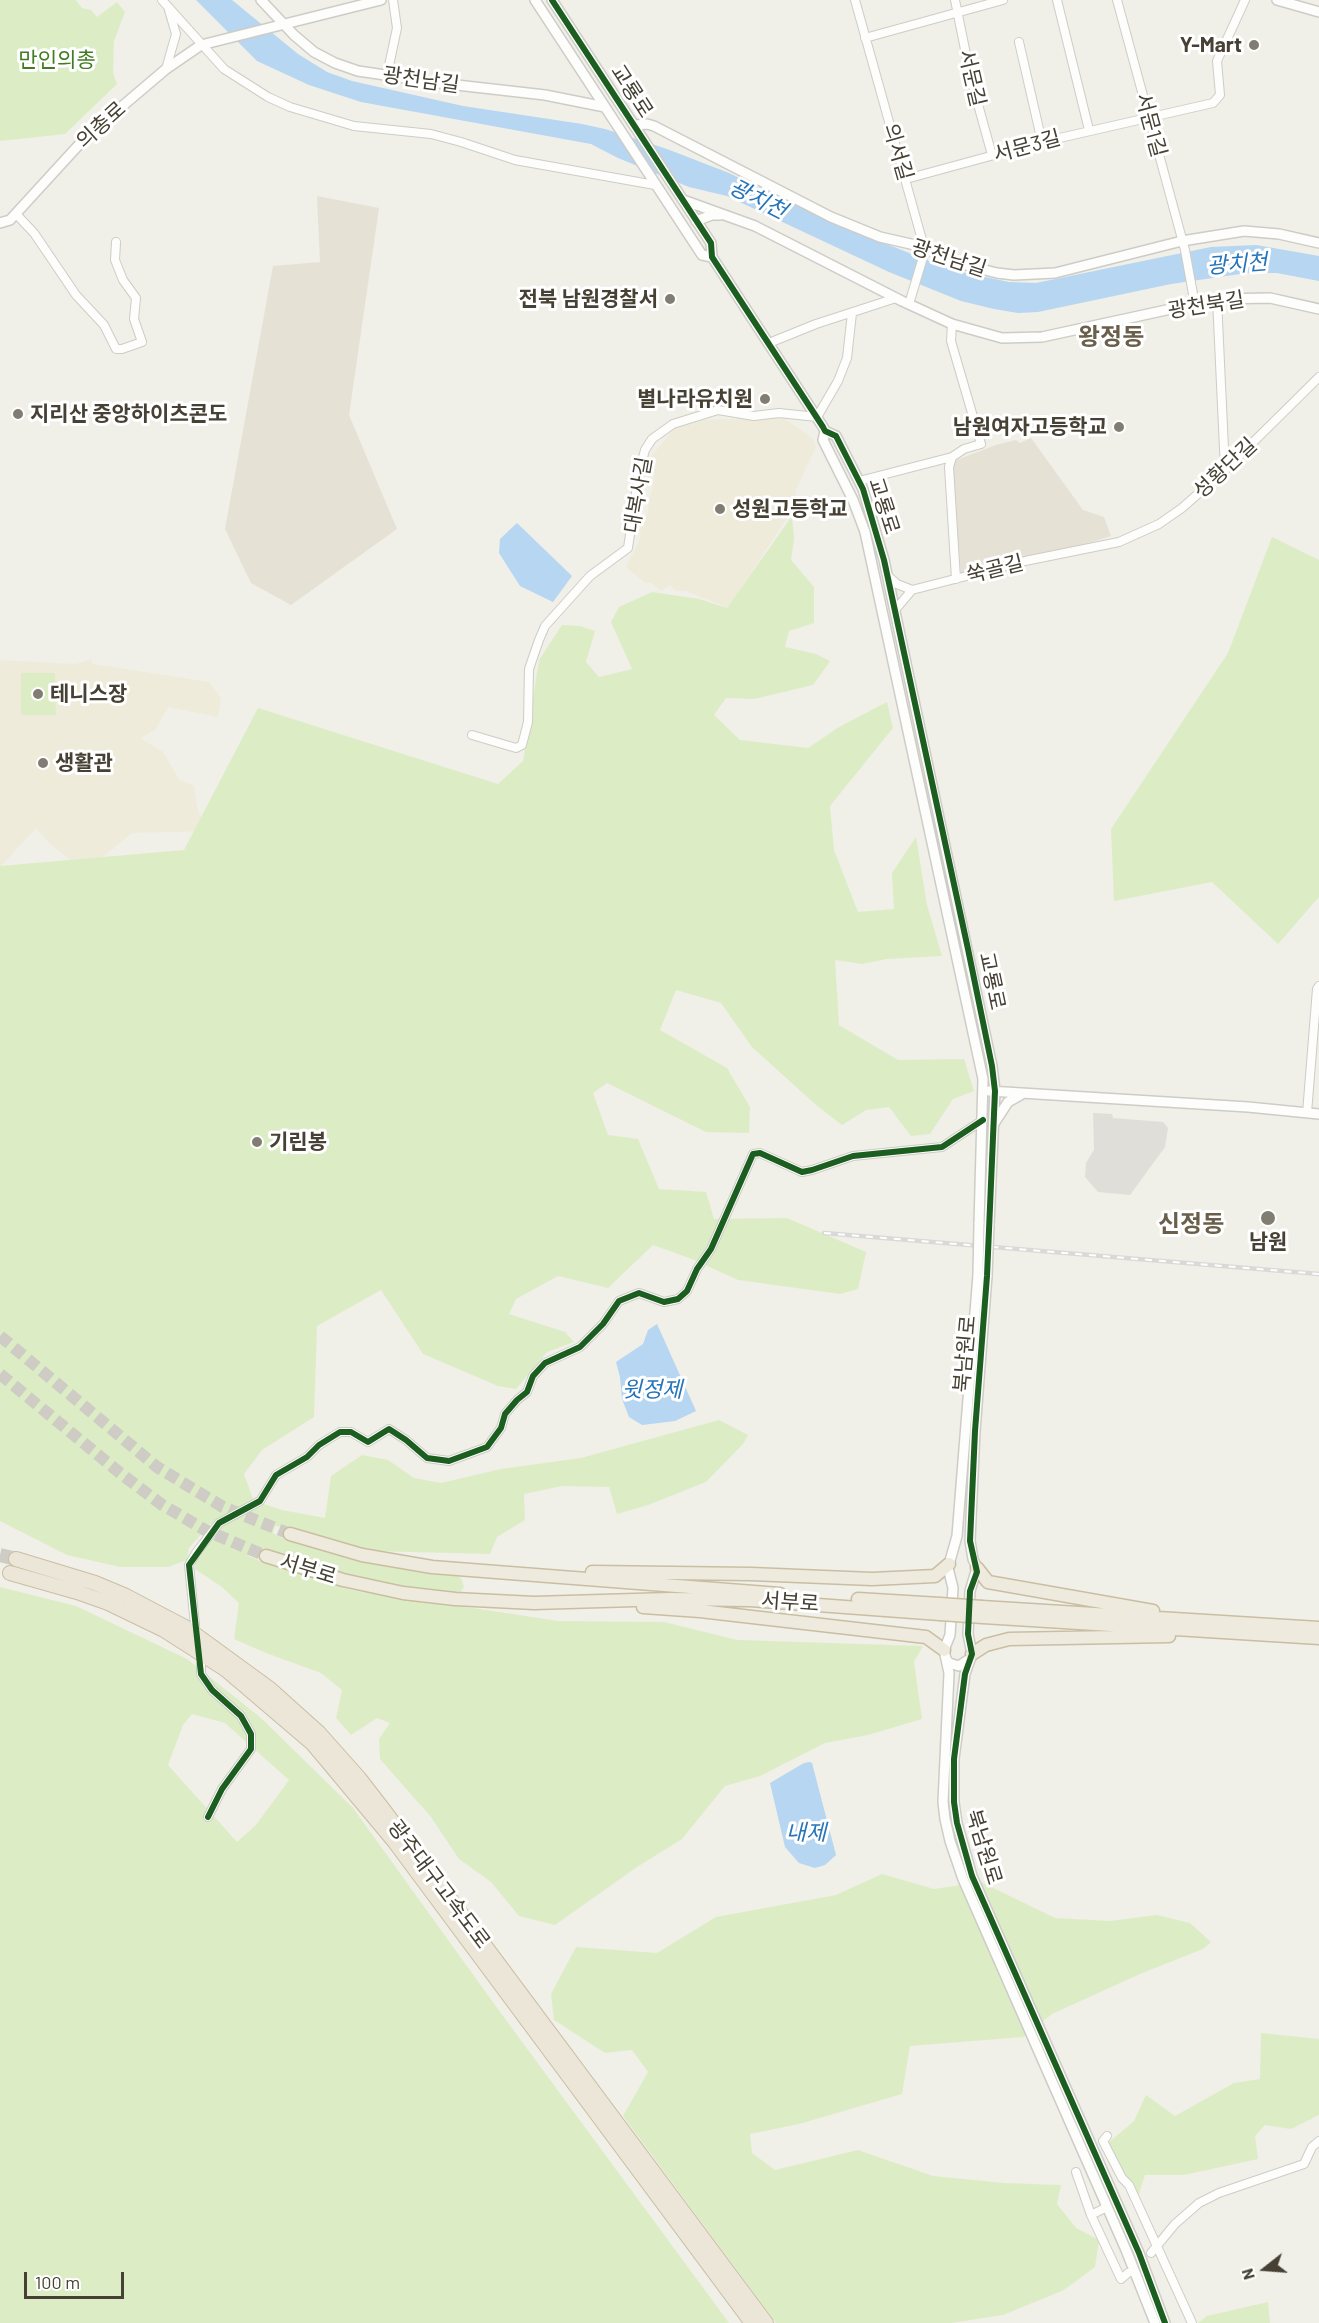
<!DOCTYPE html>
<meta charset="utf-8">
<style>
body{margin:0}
#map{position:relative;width:1319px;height:2323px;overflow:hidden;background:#f0efe8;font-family:Barlow,sans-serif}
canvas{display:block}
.north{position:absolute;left:1235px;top:2239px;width:60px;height:60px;-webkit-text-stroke:4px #fff;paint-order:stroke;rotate:253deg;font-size:16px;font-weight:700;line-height:24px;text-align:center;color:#474034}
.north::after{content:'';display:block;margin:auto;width:21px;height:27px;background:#474034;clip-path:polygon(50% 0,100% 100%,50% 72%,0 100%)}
.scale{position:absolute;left:24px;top:2272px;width:100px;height:27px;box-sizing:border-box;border:3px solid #474034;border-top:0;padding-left:8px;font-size:18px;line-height:21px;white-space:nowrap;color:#474034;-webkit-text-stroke:4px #fff;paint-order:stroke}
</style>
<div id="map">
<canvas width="1319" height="2323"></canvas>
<div class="north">N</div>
<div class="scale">100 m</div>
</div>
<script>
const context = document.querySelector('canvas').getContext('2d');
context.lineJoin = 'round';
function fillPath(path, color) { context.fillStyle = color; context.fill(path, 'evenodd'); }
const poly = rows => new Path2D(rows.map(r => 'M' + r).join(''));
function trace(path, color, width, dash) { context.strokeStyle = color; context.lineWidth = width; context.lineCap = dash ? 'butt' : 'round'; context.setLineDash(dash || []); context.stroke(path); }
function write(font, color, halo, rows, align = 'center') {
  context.font = font + ' Barlow,"Noto Sans KR",sans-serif'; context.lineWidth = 6; context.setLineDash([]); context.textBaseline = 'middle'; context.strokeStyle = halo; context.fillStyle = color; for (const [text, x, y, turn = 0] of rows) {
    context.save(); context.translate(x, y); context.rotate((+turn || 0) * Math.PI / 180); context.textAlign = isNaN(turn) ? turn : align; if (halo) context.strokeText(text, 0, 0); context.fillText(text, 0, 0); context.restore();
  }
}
const residential = poly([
 [317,196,379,208,349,415,397,529,291,605,251,583,225,529,273,266,320,262],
 [1031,438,1083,510,1104,517,1111,536,1073,548,1001,561,961,574,952,475,954,461,996,445,1016,440,1020,443]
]);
const education = poly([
 [782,417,812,438,816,447,796,489,796,504,728,608,686,591,676,591,670,585,661,591,652,583,645,583,626,567,640,539,641,521,647,514,655,473,648,471,652,455,674,429,704,420],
 [91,659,93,664,209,682,221,698,218,717,168,707,155,730,140,738,163,752,179,780,194,786,198,812,212,831,132,833,85,871,51,845,36,828,0,867,0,660,76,664]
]);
const green = poly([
 [0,0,76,0,82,8,91,10,97,17,117,2,125,12,114,41,113,73,117,84,65,134,0,141],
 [792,516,794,539,791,560,814,587,814,623,789,631,785,647,816,654,830,661,813,685,754,699,726,698,714,715,740,740,808,748,839,727,887,702,893,728,830,806,834,850,858,912,894,909,892,873,916,837,927,905,942,956,887,959,862,964,835,960,839,1025,898,1060,964,1059,974,1091,953,1099,930,1134,911,1136,889,1107,866,1110,842,1125,816,1105,752,1047,721,1003,676,990,660,1030,727,1068,750,1107,749,1133,706,1132,607,1083,593,1093,608,1135,638,1139,659,1189,706,1192,714,1219,787,1218,866,1252,858,1289,840,1294,738,1280,692,1259,653,1245,608,1288,558,1276,516,1299,509,1314,565,1332,574,1342,547,1352,516,1389,498,1386,423,1354,381,1290,317,1326,314,1417,262,1450,244,1474,253,1499,209,1525,189,1548,187,1560,168,1567,120,1567,67,1555,0,1521,0,866,184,850,258,708,498,784,523,761,539,660,562,625,580,626,595,631,586,662,599,677,632,669,611,622,619,607,652,592,699,599,727,608],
 [1272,537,1319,560,1319,897,1278,944,1212,882,1114,901,1111,829,1228,653],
 [21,673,55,673,56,715,21,715],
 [719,1420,748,1435,743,1444,706,1482,648,1505,617,1514,609,1487,562,1486,524,1494,525,1520,497,1537,490,1554,372,1551,289,1528,275,1526,273,1533,280,1537,362,1560,395,1567,453,1574,461,1578,464,1587,460,1593,452,1594,408,1589,352,1577,267,1549,252,1547,247,1555,262,1562,351,1590,425,1603,473,1608,558,1621,664,1622,737,1640,923,1646,914,1662,922,1719,868,1735,825,1743,760,1776,725,1786,682,1839,637,1867,555,1925,519,1916,491,1882,459,1859,431,1817,380,1759,379,1739,390,1723,377,1718,351,1735,336,1718,342,1690,321,1673,266,1653,234,1639,239,1603,222,1587,195,1569,197,1549,216,1529,261,1503,282,1510,325,1518,331,1476,362,1455,388,1460,414,1478,441,1483,501,1469,581,1458],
 [0,1587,76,1606,187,1659,261,1718,353,1808,495,2005,729,2323,0,2323],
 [192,1714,225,1723,289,1780,256,1825,237,1842,168,1765,183,1725],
 [882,1874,934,1889,981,1882,1055,1918,1110,1921,1157,1915,1190,1923,1211,1942,1203,1949,1140,1974,1052,2014,1023,2037,910,2046,902,2094,799,2124,750,2134,752,2153,775,2170,858,2150,933,2176,1004,2183,1061,2185,1057,2204,1076,2228,1099,2240,1095,2267,1064,2290,1003,2315,951,2323,776,2323,623,2116,648,2072,632,2050,605,2053,554,2020,551,1994,576,1947,657,1953,716,1917,836,1895],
 [1261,2033,1319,2039,1319,2115,1291,2129,1265,2125,1255,2136,1258,2159,1184,2175,1145,2175,1138,2196,1122,2182,1108,2143,1134,2121,1146,2095,1175,2116,1234,2083,1260,2079],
 [1268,2302,1270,2323,1198,2323,1207,2316]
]);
const parking = poly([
 [1093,1113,1112,1114,1113,1118,1163,1122,1168,1128,1165,1147,1130,1195,1098,1192,1085,1177,1086,1163,1094,1150]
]);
const water = poly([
 [196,0,232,0,298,54,327,72,352,81,463,106,582,124,605,129,667,149,729,173,831,222,952,270,1009,282,1036,283,1211,247,1256,245,1319,256,1319,281,1277,273,1247,273,1171,284,1038,312,1018,313,994,309,961,301,889,272,727,196,689,187,618,158,591,144,361,102,309,85,257,61],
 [517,523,572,576,553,602,520,586,499,553,500,539],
 [657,1324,696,1411,675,1421,642,1425,629,1417,622,1399,620,1377,616,1362,643,1344,648,1330],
 [810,1762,812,1763,836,1855,825,1865,815,1868,799,1863,785,1847,770,1783,804,1763]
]);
const trunkTunnel = poly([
 [0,1336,157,1467,223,1507,290,1534],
 [0,1374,120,1473,161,1504,205,1530,266,1556]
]);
const motorwayTunnel = poly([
 [0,1555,16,1559]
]);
const minor = poly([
 [162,0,224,69,268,97,290,107,354,126,431,134,461,142,515,160,655,185],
 [855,0,924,247,924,254,909,304],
 [955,0,971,79,992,155],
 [1057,0,1089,130],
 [1117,0,1185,250,1195,305],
 [865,38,1003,0],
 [1019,42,1042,142],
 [166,69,176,34,169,10],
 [387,75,397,28,393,0],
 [906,179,1042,142,1213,103,1220,95,1217,61,1245,0],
 [16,214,34,233,76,295,104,325,116,349,122,349,142,342,134,319,136,298,123,280,115,260,116,242],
 [1217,299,1225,470],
 [769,343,816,324,896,298],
 [952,457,949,467,956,579],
 [859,481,952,457,964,449,981,444,951,341,952,324],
 [888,576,897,584,912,590,1025,561,1119,542,1159,524,1182,508,1225,470,1319,377],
 [895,610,912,590],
 [472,735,516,748,522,745,528,722,529,669,539,640,545,626,590,576,628,548,639,472,645,450,652,439,673,424,718,410,754,416,779,413,817,417,838,381,847,358,852,313],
 [1307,1113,1317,989,1319,986],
 [195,1625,189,1565,196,1553,219,1523,260,1501,276,1475,307,1457,319,1445,340,1432,351,1432,368,1442,389,1429,406,1440,427,1458,449,1461,487,1447,501,1428,505,1414,517,1400,527,1392,533,1376,545,1363,580,1347,603,1324,619,1301,639,1293,664,1302,678,1299,687,1291,697,1269,711,1249,753,1154,760,1153,802,1172,812,1170,853,1156,942,1147,983,1120],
 [201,1665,201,1674,212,1690,241,1716,251,1734,251,1749,222,1789,208,1817],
 [1107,2136,1103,2141,1122,2178,1129,2185,1192,2323],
 [1076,2172,1091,2215,1121,2279,1128,2273],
 [1091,2215,1107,2207],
 [1151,2253,1175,2224,1199,2203,1219,2193,1304,2164,1312,2147,1319,2141]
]);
const tertiary = poly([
 [261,0,294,35,314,52,335,63,358,71,439,83,545,95,605,107],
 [535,0,702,255,712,257],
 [552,0,711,243,712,257,823,427,825,431,836,436,863,489,884,560,992,1066,995,1091,989,1225],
 [1277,0,1319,12],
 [635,125,647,124,654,126,831,217,880,237,924,247,950,261,997,273,1014,275,1055,273,1182,241,1244,231,1279,234,1319,243],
 [683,200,755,226,902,301,952,324,1002,338,1042,337,1217,299,1270,298,1319,309],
 [696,221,712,215,720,215],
 [0,223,10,220,86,137,166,69,201,45,381,0],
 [825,431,823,440,853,500,865,532,983,1079,979,1224],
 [989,1091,1248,1107,1319,1114],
 [995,1122,1008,1102,1022,1094],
 [978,1275,957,1536,948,1568,953,1588,950,1635,944,1650,949,1673,943,1802,945,1819,950,1841,963,1879,1126,2250,1155,2323],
 [987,1276,975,1431,970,1541,973,1559,977,1568,970,1591,968,1634,972,1654,965,1674,954,1759,954,1802,957,1823,972,1876,1139,2253,1165,2323],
 [946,1659,949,1663,959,1666,971,1658]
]);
const trunk = poly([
 [290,1534,362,1555,432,1567,780,1594],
 [266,1556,343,1580,403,1593,455,1599,534,1603,669,1599,750,1600,940,1614],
 [977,1568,988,1582,1153,1611],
 [592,1572,751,1574,872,1579,935,1576,949,1564],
 [858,1599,940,1604],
 [643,1607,700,1611,926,1637,944,1650],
 [982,1607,1319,1628],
 [983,1617,1319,1638],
 [972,1654,986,1645,1009,1639,1169,1636]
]);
const motorway = poly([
 [16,1559,95,1583,126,1596,185,1627,270,1689,319,1733,359,1778,383,1809,766,2323],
 [10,1573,77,1592,108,1603,164,1630,225,1669,313,1744,394,1841,752,2323]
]);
const rail = poly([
 [824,1233,1319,1274]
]);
const tertiaryBridge = poly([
 [978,1275,979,1224],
 [987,1276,989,1225]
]);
const trunkBridge = poly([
 [940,1604,982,1607],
 [940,1614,983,1617]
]);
const cycleway = poly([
 [552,0,711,243,712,257,823,427,825,431,836,436,863,489,884,560,968,949,992,1066,995,1091,987,1276,975,1431,970,1541,977,1572,970,1591,968,1634,972,1654,965,1674,954,1759,954,1802,957,1823,972,1876,1139,2253,1165,2323],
 [208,1817,222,1789,251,1749,251,1734,241,1716,212,1690,201,1674,189,1565,219,1523,260,1501,276,1475,307,1457,319,1445,340,1432,351,1432,368,1442,389,1429,406,1440,427,1458,449,1461,487,1447,501,1428,505,1414,517,1400,527,1392,533,1376,545,1363,580,1347,603,1324,619,1301,639,1293,664,1302,678,1299,687,1291,697,1269,711,1249,753,1154,760,1153,802,1172,812,1170,853,1156,942,1147,983,1120]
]);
const markers = [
 [1254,45,6,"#827d73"],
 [670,299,6,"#827d73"],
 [765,399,6,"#827d73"],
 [18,414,6,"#827d73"],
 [1119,427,6,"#827d73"],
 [720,509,6,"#827d73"],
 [38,694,6,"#827d73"],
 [43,763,6,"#827d73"],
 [257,1142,6,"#827d73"],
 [1268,1218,8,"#827d73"]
];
const poiNames = [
 ["Y-Mart",1242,45,"right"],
 ["전북 남원경찰서",658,299,"right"],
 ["별나라유치원",753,399,"right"],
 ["지리산 중앙하이츠콘도",30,414],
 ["남원여자고등학교",1107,427,"right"],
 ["성원고등학교",732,509],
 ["테니스장",50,694],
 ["생활관",55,763],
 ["기린봉",269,1142],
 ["남원",1268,1242,"center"]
];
const parkNames = [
 ["만인의총",57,60]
];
const streetNames = [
 ["서문길",972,78,77],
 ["광천남길",421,80,8],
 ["교룡로",632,91,57],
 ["의총로",101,125,-42],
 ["서문1길",1151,125,75],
 ["서문3길",1027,146,-15],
 ["의서길",898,152,74],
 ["광천남길",949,258,18],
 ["광천북길",1206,305,-9],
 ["성황단길",1225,468,-43],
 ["대복사길",638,495,-80],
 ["교룡로",884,506,72],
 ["쑥골길",995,569,-14],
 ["교룡로",992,981,78],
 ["북남원로",965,1354,-85],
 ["서부로",308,1569,17],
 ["서부로",790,1602,4],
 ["북남원로",984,1847,73],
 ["광주대구고속도로",439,1884,53]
];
const waterNames = [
 ["광치천",758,199,27],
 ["광치천",1237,264,-4],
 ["윗정제",652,1390],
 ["내제",806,1833]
];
const quarterNames = [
 ["왕정동",1111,337],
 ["신정동",1191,1224]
];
fillPath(residential, '#e5e1d5');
fillPath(education, '#efebda');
fillPath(green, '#dcedc6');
fillPath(parking, '#dfded8');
fillPath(water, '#b6d6f1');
trace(trunkTunnel, '#ceccc4', 12, [12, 6]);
trace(motorwayTunnel, '#ceccc4', 14, [14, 7]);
trace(minor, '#ceccc6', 10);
trace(tertiary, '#ceccc6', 12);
trace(trunk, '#cabea2', 15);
trace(motorway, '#cabea2', 16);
trace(minor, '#fdfdfc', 8);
trace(tertiary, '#fdfdfc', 9);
trace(trunk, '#eeeade', 12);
trace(motorway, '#ece6d8', 14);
trace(rail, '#d9d9d8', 4.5);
trace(rail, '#fff', 2, [7]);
trace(tertiaryBridge, '#ceccc6', 12, []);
trace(trunkBridge, '#cabea2', 15, []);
trace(tertiaryBridge, '#fdfdfc', 9);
trace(trunkBridge, '#eeeade', 12);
trace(cycleway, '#1b5e20', 6);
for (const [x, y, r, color] of markers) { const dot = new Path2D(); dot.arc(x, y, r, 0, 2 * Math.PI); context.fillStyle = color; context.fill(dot); trace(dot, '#fff', 2); }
write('bold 21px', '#474034', '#fff', poiNames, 'left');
write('21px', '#417c23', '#fff', parkNames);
write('21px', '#474034', '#fff', streetNames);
write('italic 22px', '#2674ba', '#fff', waterNames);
write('bold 24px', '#6a5f4b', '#fff', quarterNames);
</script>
